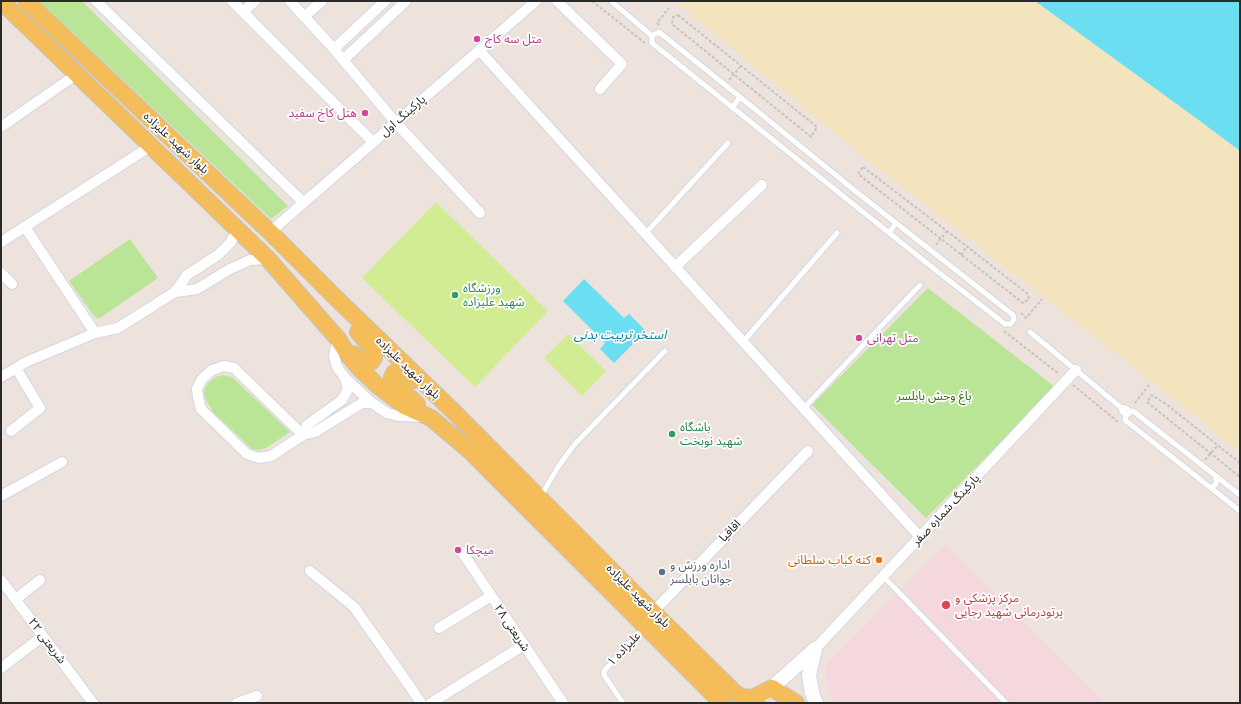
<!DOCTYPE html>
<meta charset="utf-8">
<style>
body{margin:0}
#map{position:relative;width:1241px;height:704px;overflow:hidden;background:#ede3dc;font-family:Raleway,sans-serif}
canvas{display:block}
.frame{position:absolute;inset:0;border:2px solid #2a2a2a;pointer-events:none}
</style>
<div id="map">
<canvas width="1241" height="704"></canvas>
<div class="frame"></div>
</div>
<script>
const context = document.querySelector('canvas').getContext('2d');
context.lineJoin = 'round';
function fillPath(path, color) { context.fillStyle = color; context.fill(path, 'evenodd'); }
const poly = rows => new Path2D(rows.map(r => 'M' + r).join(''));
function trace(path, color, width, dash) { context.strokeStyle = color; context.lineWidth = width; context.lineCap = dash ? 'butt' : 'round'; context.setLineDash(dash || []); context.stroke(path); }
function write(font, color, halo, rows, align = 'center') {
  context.font = font + ' Raleway,"Noto Sans Arabic",sans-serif'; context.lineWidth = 3.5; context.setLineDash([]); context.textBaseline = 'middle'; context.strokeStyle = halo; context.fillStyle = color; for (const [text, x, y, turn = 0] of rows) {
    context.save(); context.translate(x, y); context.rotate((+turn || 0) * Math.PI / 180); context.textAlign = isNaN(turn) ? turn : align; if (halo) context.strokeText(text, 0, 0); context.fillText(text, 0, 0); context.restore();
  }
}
const medical = poly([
 [946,545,1105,703,833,703,828,690,826,664]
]);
const green = poly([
 [39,1,82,1,288,206,271,219],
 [130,239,158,278,100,318,97,318,94,316,69,281],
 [928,288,1055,387,926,518,812,405],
 [222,375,232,377,290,432,266,448,259,450,252,449,213,412,206,400,204,394,205,388,209,382,216,377]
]);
const sand = poly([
 [675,1,1035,1,1200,121,1240,151,1240,452,1158,386,860,154]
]);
const pitch = poly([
 [436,202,548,311,475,387,362,278],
 [568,334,606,371,582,396,544,358]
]);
const water = poly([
 [1035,1,1240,1,1240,151,1200,121],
 [584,279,624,318,629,314,646,331,614,363,600,349,605,343,563,301]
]);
const path = poly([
 [592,1,645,43],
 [678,15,817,127,811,137,672,24,673,17,678,15],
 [659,25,657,23,669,8],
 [729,80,741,66],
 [863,167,947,231,1028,294,1029,299,1023,303,858,174,863,167],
 [936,245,947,231],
 [961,255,967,246],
 [1021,313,1026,318,1042,299],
 [1004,331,1059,374],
 [1073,385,1118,422],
 [1135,403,1149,385],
 [1205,460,1218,445],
 [1240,463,1166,404,1152,395,1147,402,1240,477]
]);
const service = poly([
 [611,1,652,36],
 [659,32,740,97,854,190,1013,315,1014,319,1011,324,1005,324,938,272,652,43,652,36,659,32],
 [732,108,740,97],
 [889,233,896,223],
 [645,234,728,143],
 [1030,332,1124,410],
 [743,342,837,233],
 [803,409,920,285],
 [1211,488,1216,484,1216,476],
 [1240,495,1133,411,1127,412,1125,420,1240,511],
 [542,498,544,491,558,467,574,445,665,351],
 [883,576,1006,703],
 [623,703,604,675,604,671,645,627]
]);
const minor = poly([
 [96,1,303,202],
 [232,1,373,142],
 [290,1,334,49,396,123,480,213],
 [557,1,622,64,600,89],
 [243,12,255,1],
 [304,17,322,1],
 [334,49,385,1],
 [479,50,920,537],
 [343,60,406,1],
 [1,127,77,74],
 [25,227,95,333],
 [270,232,536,1],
 [1,242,151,146],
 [675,267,762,185],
 [1,273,12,284],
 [175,292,197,289,230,269,250,260,268,259],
 [338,339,334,356,337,367,345,378,372,403,387,413,398,416,422,417],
 [224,366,234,368,303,435,271,456,259,458,247,454,201,409,198,397,197,389,202,379,212,370,224,366],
 [1,377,26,362,95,333,118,328,175,292,187,275,218,255,231,242,237,229],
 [1124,410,1127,412],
 [11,431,40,408,16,368],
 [303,435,315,432,362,403,372,403],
 [303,435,307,425,342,400,348,389,345,378],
 [1,496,62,462],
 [462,552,563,703],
 [310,571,354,607,411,688,421,703],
 [1,580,93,703],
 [16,599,40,580],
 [653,612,808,451],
 [439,628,491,596],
 [815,649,1076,370],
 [1,668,43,636],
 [237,703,257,696],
 [431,703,524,645]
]);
const secondary = poly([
 [815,649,809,675,812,693,816,703],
 [765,694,815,649]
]);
const primary = poly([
 [1,1,268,259,338,339,349,356,360,369,377,385,404,406,431,418,469,450,722,703],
 [26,1,270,232,337,299,453,411,653,612,735,693,741,697,753,698,772,688,796,703],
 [353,354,365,364,370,363,374,358,374,352,372,348,358,332],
 [415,380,406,371,401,370,395,372,392,377,393,382,397,386,417,404]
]);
const markers = [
 [477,39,4,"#d1479c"],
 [365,113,4,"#d1479c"],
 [455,295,4,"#2e9e5b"],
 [859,338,4,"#d1479c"],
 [672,434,4,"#2e9e5b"],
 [458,550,4,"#d1479c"],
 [879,560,4,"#e8710a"],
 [662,572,4,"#5c6f8a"],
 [946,605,5,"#e0444e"]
];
const hotelNames = [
 ["متل سه کاج",485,39],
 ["هتل کاخ سفید",357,113,"right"],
 ["متل تهرانی",867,338],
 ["میچکا",466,550]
];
const streetNames = [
 ["پارکینگ اول",403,116,-41],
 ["بلوار شهید علیزاده",176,143,43],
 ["بلوار شهید علیزاده",408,368,44],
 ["پارکینگ شماره صفر",946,510,-47],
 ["اقاقیا",730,531,-46],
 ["بلوار شهید علیزاده",638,596,45],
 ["شریعتی ۲۸",512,628,56],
 ["شریعتی ۲۲",47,641,53],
 ["علیزاده ۱",624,649,-46]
];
const leisureNames = [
 ["ورزشگاه",463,288],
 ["شهید علیزاده",463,302],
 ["باشگاه",680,427],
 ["شهید نوبخت",680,441]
];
const parkNames = [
 ["باغ وحش بابلسر",934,396]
];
const foodNames = [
 ["کته کباب سلطانی",871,560]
];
const serviceNames = [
 ["اداره ورزش و",670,565],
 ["جوانان بابلسر",670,579]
];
const healthNames = [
 ["مرکز پزشکی و",955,598],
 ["پرتودرمانی شهید رجایی",955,612]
];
const waterNames = [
 ["استخر تربیت بدنی",620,335]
];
fillPath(medical, '#f4d8dd');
fillPath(green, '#bae596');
fillPath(sand, '#f3e4bd');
fillPath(pitch, '#d1ec92');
fillPath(water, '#6bdef2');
trace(service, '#d1d6e3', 7);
trace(minor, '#d1d6e3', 12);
trace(secondary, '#d1d6e3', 16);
trace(primary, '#c3c3c3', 18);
trace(path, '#c3c3c3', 2, [3, 2]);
trace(service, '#fff', 5);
trace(minor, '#fff', 10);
trace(secondary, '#fff', 14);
trace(primary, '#f4bd59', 16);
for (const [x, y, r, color] of markers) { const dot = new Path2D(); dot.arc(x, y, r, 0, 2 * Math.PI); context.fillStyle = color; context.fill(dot); trace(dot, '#fff', 1.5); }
write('12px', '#b23c85', '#fff', hotelNames, 'left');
write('12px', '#2a2a2a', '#fff', streetNames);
write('12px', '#27864d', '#fff', leisureNames, 'left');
write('12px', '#336918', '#fff', parkNames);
write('12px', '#c56008', '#fff', foodNames, 'right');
write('12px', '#4e5e75', '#fff', serviceNames, 'left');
write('12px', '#be3a42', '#fff', healthNames, 'left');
write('italic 13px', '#0a7d9e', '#fff', waterNames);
</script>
